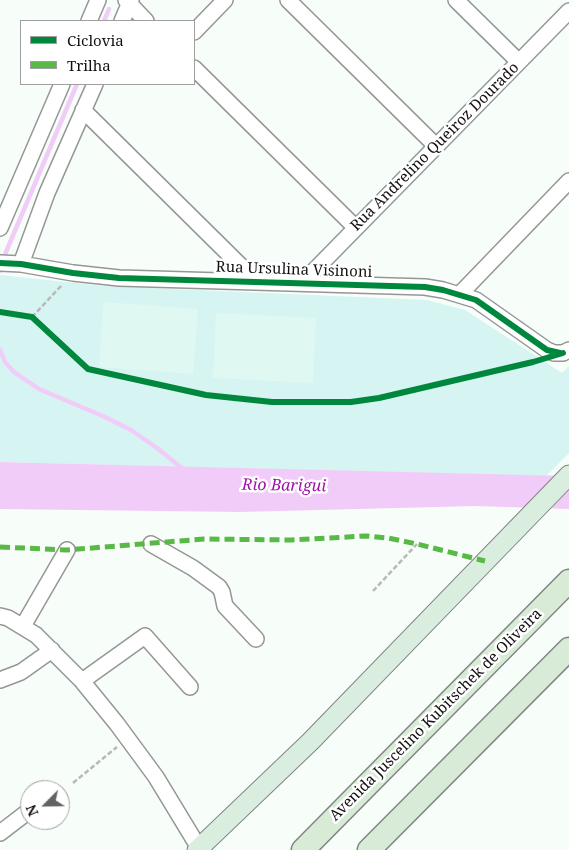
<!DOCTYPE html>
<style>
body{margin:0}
#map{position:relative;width:569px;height:850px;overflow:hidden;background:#f7fdf9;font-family:"Noto Serif",serif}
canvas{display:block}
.legend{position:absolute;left:20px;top:20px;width:175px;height:65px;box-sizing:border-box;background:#fff;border:1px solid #a0a0a0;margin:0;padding:6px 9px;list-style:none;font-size:15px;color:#111}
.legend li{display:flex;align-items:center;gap:10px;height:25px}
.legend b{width:25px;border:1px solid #a0a0a0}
.north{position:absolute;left:20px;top:780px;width:50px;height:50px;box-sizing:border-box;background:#fff;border:1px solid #a0a0a0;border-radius:50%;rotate:247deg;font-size:14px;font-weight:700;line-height:20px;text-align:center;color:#111}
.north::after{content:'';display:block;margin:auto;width:18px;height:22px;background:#626462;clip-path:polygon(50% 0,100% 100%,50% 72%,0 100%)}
</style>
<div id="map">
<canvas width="569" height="850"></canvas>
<ul class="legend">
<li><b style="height:6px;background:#00873e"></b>Ciclovia</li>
<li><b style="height:6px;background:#58b947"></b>Trilha</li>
</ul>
<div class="north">N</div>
</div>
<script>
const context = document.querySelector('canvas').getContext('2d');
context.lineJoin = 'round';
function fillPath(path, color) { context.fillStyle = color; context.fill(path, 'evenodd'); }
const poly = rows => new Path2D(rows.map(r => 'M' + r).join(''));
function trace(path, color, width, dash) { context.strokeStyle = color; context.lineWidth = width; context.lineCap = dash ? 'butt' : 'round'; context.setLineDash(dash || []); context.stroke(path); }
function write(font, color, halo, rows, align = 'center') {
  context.font = font + ' "Noto Serif",serif'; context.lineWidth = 5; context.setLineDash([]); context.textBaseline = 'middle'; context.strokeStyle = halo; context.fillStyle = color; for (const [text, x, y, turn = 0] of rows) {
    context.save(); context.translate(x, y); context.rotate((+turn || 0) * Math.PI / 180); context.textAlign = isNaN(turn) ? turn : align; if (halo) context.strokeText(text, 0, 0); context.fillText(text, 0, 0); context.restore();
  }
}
const green = poly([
 [0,275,104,286,427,300,465,310,562,373,569,366,569,453,546,476,0,462]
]);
const pitch = poly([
 [103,302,198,309,193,374,99,367],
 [216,313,316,318,313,383,213,378]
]);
const water = poly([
 [0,462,569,476,569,509,475,506,240,512,0,509]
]);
const stream = poly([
 [104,21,109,9],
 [0,271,6,252,77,84],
 [0,350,5,362,14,372,39,389,105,417,131,430,157,448,184,470]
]);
const path = poly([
 [0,312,32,317,88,369,206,395,272,402,351,402,379,398,538,361],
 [32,317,62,285],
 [373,591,417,544],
 [73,783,117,747]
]);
const minor = poly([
 [126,0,146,21],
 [288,0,436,146],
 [456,0,519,62],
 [89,21,98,0],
 [122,21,131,0],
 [194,32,225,0],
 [194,68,356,228],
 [83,110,257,282],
 [0,228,62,84],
 [0,263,21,264,73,273,119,278,425,287,443,290,476,300,547,350,554,353,563,353,569,350],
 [21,264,47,193,95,84],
 [302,283,569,11],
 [460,294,569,181],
 [151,544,193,568,219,587,222,592,225,606,256,639],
 [0,616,8,618,36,635,82,681,117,724,156,777,199,848],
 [23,626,67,550],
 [0,680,21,672,52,650],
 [82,681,145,636,190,687],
 [0,833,30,810]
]);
const major = poly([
 [197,850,310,742,569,475]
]);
const highway = poly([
 [303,850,569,581],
 [369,850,569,649]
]);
const quiet = poly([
 [0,547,67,550,204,539,291,540,366,536,388,538,417,544,485,561]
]);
const cycleway = poly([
 [0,263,21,264,73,273,119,278,425,287,443,290,476,300,547,350,560,353],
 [0,312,32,317,88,369,206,395,272,402,351,402,379,398,533,362,563,353]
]);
const streetNames = [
 ["Rua Andrelino Queiroz Dourado",435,147,-45],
 ["Rua Ursulina Visinoni",294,270,2],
 ["Avenida Juscelino Kubitschek de Oliveira",436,715,-45]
];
const waterNames = [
 ["Rio Barigui",284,486,1]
];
fillPath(green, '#d6f4f1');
fillPath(pitch, '#e0f8f2');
fillPath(water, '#f2ccf9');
trace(stream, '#f2ccf9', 4.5);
trace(minor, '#959795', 18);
trace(major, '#828583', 21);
trace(highway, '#828583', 25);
trace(path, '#b8b9b8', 2.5, [5, 2.5]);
trace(minor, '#fefffe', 15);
trace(major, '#daeee0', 19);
trace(highway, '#d8ebd7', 22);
trace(quiet, '#58b947', 5, [10, 5]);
trace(cycleway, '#00873e', 6);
write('15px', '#111', '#fff', streetNames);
write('italic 16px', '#9f13aa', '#fff', waterNames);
</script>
